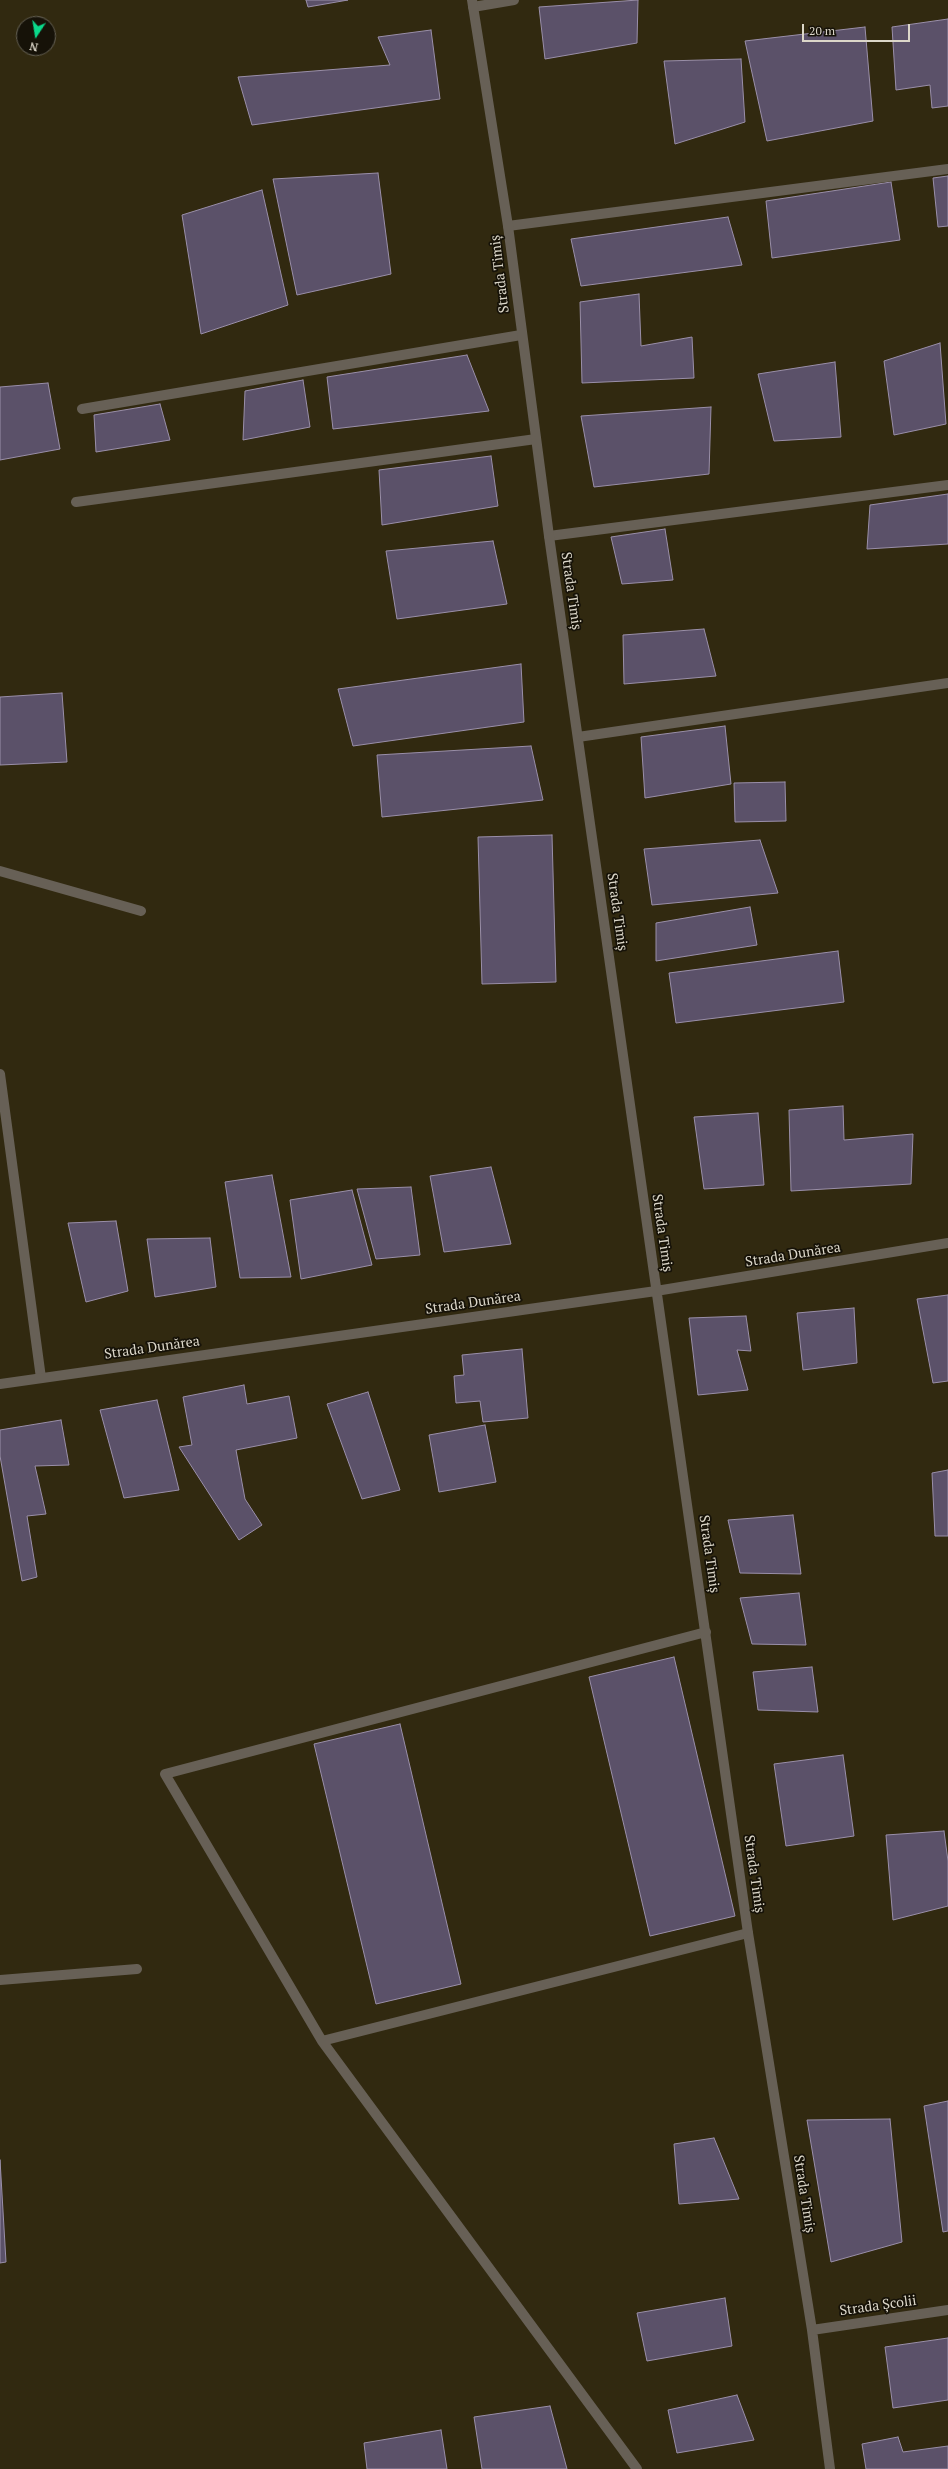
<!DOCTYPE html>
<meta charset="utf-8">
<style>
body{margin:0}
#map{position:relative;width:948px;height:2469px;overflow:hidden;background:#312910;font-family:"PT Serif",serif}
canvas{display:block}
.north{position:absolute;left:16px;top:16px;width:40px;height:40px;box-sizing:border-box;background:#161208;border:1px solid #656155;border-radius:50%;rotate:192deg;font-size:11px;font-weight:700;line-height:16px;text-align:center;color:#dcd7c9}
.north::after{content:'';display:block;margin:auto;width:14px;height:18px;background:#0ad98b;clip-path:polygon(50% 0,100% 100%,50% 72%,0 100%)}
.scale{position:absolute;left:802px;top:24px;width:108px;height:18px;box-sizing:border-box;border:2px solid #dcd7c9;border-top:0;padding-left:5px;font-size:12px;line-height:14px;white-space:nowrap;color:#dcd7c9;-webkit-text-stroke:3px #161208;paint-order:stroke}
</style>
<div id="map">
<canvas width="948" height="2469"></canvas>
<div class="north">N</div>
<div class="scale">20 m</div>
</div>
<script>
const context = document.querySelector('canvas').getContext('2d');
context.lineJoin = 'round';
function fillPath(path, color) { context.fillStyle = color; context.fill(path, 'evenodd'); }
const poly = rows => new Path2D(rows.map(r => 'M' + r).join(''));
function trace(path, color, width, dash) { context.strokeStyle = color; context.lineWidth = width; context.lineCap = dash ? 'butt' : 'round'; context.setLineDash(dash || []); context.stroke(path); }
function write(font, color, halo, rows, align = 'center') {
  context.font = font + ' "PT Serif",serif'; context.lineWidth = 3.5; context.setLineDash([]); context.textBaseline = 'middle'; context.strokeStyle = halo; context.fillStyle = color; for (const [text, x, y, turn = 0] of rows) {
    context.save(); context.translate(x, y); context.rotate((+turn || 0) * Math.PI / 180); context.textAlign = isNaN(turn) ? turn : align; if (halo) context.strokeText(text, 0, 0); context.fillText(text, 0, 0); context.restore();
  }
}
const building = poly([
 [306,0,348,0,308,7,306,0],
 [638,0,637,43,545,59,539,7,638,0],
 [948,19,948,106,932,108,930,85,896,90,892,27,948,19],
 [865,27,873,121,767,141,745,41,865,27],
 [431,30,440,99,252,125,238,77,390,65,378,37,431,30],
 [741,59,745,122,675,144,664,61,741,59],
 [378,173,391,274,297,295,273,179,378,173],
 [948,176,948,226,938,227,933,178,948,176],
 [891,182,900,240,772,258,766,201,891,182],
 [262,190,288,305,201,334,182,215,262,190],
 [728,217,742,265,581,286,571,239,728,217],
 [639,294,641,346,692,337,694,378,582,383,580,302,639,294],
 [940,343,946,424,894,435,884,361,940,343],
 [467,355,489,411,333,429,327,377,467,355],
 [835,362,841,437,774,441,758,374,835,362],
 [303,380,310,427,243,440,245,391,303,380],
 [48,383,60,449,0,460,0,387,48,383],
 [160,404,170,440,96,452,94,415,160,404],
 [711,407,709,474,594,487,581,416,711,407],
 [491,456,498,506,382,525,379,470,491,456],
 [948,494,948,544,867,549,870,505,948,494],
 [665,529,673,580,622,584,611,537,665,529],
 [493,541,507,604,397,619,386,551,493,541],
 [704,629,716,676,624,684,623,635,704,629],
 [521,664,524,722,353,746,338,689,521,664],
 [62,693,67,762,0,765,0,697,62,693],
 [725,726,731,784,645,798,641,737,725,726],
 [531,746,543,800,382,817,377,755,531,746],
 [785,782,786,821,735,822,734,783,785,782],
 [552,835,556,982,482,984,478,837,552,835],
 [760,840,778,893,652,905,644,849,760,840],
 [750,907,757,945,656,961,656,923,750,907],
 [838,951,844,1002,676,1023,669,973,838,951],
 [843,1106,844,1140,913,1134,911,1184,791,1191,789,1110,843,1106],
 [758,1113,764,1185,704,1189,694,1117,758,1113],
 [491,1167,511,1244,444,1252,430,1176,491,1167],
 [272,1175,291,1277,240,1278,225,1182,272,1175],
 [411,1187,420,1255,376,1259,357,1189,411,1187],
 [352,1190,372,1265,301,1279,290,1200,352,1190],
 [116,1221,128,1291,86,1302,68,1223,116,1221],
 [210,1238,216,1287,155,1297,147,1239,210,1238],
 [948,1295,948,1381,933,1383,917,1299,948,1295],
 [854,1308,857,1363,803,1370,797,1313,854,1308],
 [746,1316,751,1351,737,1350,748,1390,698,1395,689,1318,746,1316],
 [522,1349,528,1418,483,1422,480,1401,456,1403,454,1376,464,1375,462,1355,522,1349],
 [244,1385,247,1404,289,1396,297,1438,236,1450,245,1499,262,1525,239,1540,179,1447,192,1445,183,1397,244,1385],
 [368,1392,400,1490,362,1499,327,1404,368,1392],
 [157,1400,179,1490,124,1498,100,1410,157,1400],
 [61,1420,69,1465,35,1466,46,1514,27,1516,37,1577,22,1581,0,1456,0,1430,61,1420],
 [485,1425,496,1482,439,1492,429,1435,485,1425],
 [948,1470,948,1536,935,1536,932,1473,948,1470],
 [793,1515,801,1574,740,1573,728,1520,793,1515],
 [799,1593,806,1645,752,1644,740,1598,799,1593],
 [674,1657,735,1916,650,1936,589,1677,674,1657],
 [812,1667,818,1712,758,1710,753,1672,812,1667],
 [400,1724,461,1984,376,2004,314,1744,400,1724],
 [843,1755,854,1836,786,1846,774,1764,843,1755],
 [944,1831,948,1861,948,1906,893,1920,886,1835,944,1831],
 [948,2101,948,2231,943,2232,924,2106,948,2101],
 [890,2119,902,2242,831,2262,807,2120,890,2119],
 [714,2138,739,2199,679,2204,674,2144,714,2138],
 [0,2160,6,2262,0,2263,0,2160],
 [725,2298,732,2346,647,2361,637,2313,725,2298],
 [948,2338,948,2400,893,2408,885,2347,948,2338],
 [737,2395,754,2440,677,2453,668,2410,737,2395],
 [550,2406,567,2469,482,2469,474,2417,550,2406],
 [441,2430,447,2469,367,2469,364,2443,441,2430],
 [898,2437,903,2452,948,2446,948,2469,866,2469,862,2444,898,2437]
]);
const service = poly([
 [473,7,514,0],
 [508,226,948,169],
 [82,409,521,335],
 [76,502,536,439],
 [549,536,948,485],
 [578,737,948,683],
 [0,871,141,911],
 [0,1074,41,1378],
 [0,1980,137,1969],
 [322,2041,748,1933],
 [637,2469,322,2041,165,1774,706,1632]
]);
const minor = poly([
 [472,0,508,226,549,536,748,1933,812,2330,830,2469],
 [0,1384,656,1291,948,1243],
 [812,2330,948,2310]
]);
const streetNames = [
 ["Strada Timiș",500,274,-97],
 ["Strada Timiș",571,591,82],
 ["Strada Timiș",617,912,82],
 ["Strada Timiș",662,1233,82],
 ["Strada Dunărea",793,1255,-9],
 ["Strada Dunărea",473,1303,-8],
 ["Strada Dunărea",152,1348,-8],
 ["Strada Timiș",709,1554,82],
 ["Strada Timiș",754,1874,82],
 ["Strada Timiș",804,2194,81],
 ["Strada Școlii",878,2306,-8]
];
fillPath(building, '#5b5169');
trace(building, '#9a8fa9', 1);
trace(service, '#676056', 10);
trace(minor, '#676056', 10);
write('14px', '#dcd7c9', '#161208', streetNames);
</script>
